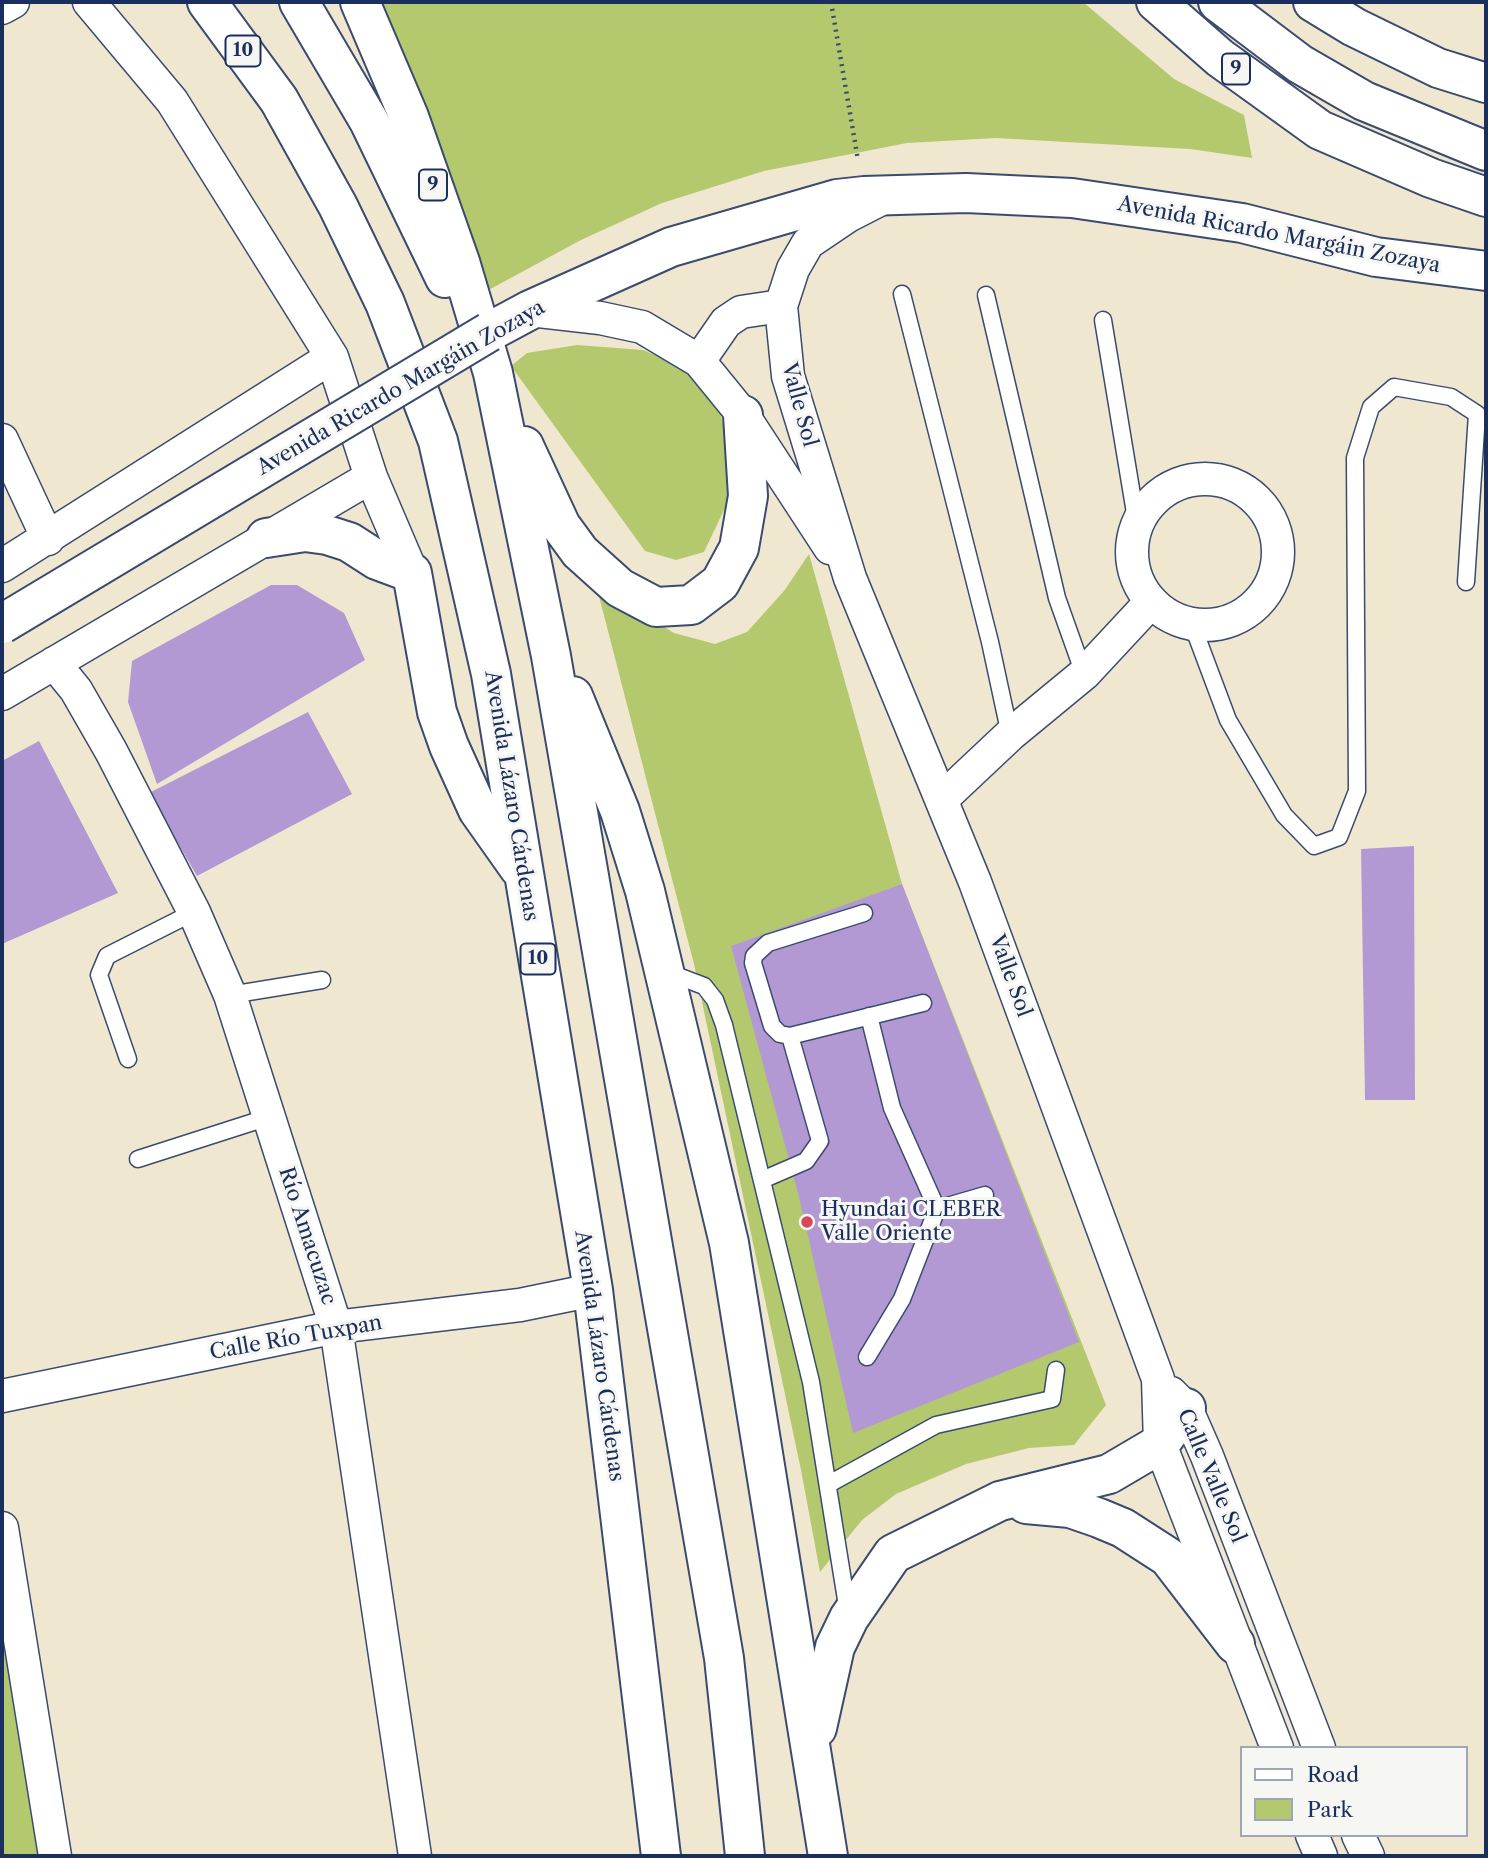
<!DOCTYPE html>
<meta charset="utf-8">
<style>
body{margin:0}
#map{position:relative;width:1488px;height:1858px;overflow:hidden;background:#f0e7d0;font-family:"Libre Caslon Text",serif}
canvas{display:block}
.frame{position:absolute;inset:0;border:4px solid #1b2f5e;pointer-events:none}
.legend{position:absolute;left:1240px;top:1746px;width:228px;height:91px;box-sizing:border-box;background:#f6f6f2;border:2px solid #9ea6b7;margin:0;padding:9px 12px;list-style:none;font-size:21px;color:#1b2f5e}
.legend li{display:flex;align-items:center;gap:14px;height:35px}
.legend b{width:35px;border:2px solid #9ea6b7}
</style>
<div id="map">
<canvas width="1488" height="1858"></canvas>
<div class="frame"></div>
<ul class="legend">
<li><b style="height:9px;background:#fff"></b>Road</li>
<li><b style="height:19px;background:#b4c96d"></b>Park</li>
</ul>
</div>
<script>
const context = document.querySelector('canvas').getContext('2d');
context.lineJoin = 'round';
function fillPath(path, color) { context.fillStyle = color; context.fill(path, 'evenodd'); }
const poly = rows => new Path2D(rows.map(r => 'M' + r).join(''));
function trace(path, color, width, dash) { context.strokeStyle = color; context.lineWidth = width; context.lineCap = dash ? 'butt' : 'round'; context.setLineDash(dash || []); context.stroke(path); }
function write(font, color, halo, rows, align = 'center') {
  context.font = font + ' "Libre Caslon Text",serif'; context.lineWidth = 6; context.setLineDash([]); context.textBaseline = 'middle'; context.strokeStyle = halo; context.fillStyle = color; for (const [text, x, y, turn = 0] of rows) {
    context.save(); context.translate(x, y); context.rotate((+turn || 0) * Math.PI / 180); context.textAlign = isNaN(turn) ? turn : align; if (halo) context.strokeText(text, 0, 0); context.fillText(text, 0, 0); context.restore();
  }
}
const green = poly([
 [354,2,1083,2,1174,79,1244,115,1252,158,1190,149,996,138,907,143,764,171,662,203,581,240,470,300],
 [577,345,643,350,687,368,720,412,729,449,733,491,704,552,676,560,645,551,511,366,527,353],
 [809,554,902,884,1106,1405,1074,1445,1029,1448,966,1464,896,1494,862,1520,820,1572,801,1470,694,964,593,573,640,612,674,633,715,644,747,632,784,591],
 [2,1505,62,1856,2,1856]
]);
const building = poly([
 [271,585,297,585,344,613,365,660,157,784,128,702,132,661],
 [308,712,352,794,197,876,149,793],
 [39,741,118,893,2,944,2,761],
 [1414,846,1415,1100,1365,1100,1361,849],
 [902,884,1079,1342,853,1433,799,1197,731,946]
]);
const path = poly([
 [831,2,858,160]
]);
const service = poly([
 [902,294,990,642,1010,735],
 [986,295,1057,598,1084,674],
 [1103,320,1137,525],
 [1192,624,1228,720,1284,815,1314,846,1339,837,1357,791,1355,458,1371,407,1394,387,1451,397,1477,414,1466,582],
 [864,913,768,943,754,956,753,963,772,1026,780,1034,790,1036,923,1003],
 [667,972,704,986,715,1000,724,1025,811,1382,848,1612],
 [230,995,322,980],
 [869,1016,892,1108,937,1209],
 [128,1059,99,975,107,956,194,912],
 [138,1159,269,1117],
 [762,1180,806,1161,820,1141,790,1036],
 [867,1357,902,1299,937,1209,985,1195],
 [829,1484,936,1425,1052,1399,1056,1370]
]);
const minor = poly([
 [89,2,172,101,332,357,371,477,412,573],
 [2,8,13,2],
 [885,197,848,216,808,243,793,269,781,306,788,376,850,578,975,882,1158,1379,1160,1444,1277,1748],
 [530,310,600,318,642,327,699,361,743,415,830,548],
 [699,361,726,322,741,312,781,306],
 [2,440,48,539],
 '1132 552a73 73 0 1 1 146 0a73 73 0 1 1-146 0Z',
 [2,566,332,357],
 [54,663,76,690,111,751,194,912,230,995,336,1327,415,1856],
 [2,694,371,477],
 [942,799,1010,735,1084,674,1151,602],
 [1171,1393,1186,1408,1207,1456,1319,1748],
 [2,1396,336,1327,520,1305,593,1290],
 [2,1528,55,1856],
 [1312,1835,1321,1856],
 [1358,1835,1368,1856]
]);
const tertiary = poly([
 [489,332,530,310,671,247,837,199,864,196,966,193,1072,198,1242,223,1376,257,1486,271]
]);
const trunk = poly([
 [207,2,279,100,338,206,385,303,438,441,491,674,593,1290,661,1856],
 [299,2,369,121,445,278],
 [360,2,409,117,460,262,493,373,551,656,724,1658,745,1856],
 [1156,2,1220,58,1320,130,1431,178,1486,197],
 [1218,2,1300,64,1364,101,1486,151],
 [1313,2,1354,27,1438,68,1486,83],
 [524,446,561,526,580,552,620,588,656,607,691,605,720,583,739,548,748,496,743,415],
 [266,538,305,532,327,535,349,542,377,560,412,573,437,712,449,746,478,810,519,868],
 [573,696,620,811,645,891,729,1243,828,1856],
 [1026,1504,1070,1508,1099,1518,1123,1528,1168,1557,1235,1644],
 [817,1728,835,1647,849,1618,893,1554,1000,1501,1109,1474,1160,1444,1186,1408]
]);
const tertiaryBridge = poly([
 [2,624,489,332]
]);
const markers = [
 [807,1222,7,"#d1495b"]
];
const shields = [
 [243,51,35],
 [1236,69,28],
 [433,185,28],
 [538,959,35]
];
const shieldNames = [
 ["10",243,51],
 ["9",1236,69],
 ["9",433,185],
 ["10",538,959]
];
const streetNames = [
 ["Avenida Ricardo Margáin Zozaya",1279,235,11],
 ["Avenida Ricardo Margáin Zozaya",401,388,-30],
 ["Valle Sol",799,405,75],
 ["Avenida Lázaro Cárdenas",511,796,81],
 ["Valle Sol",1010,976,70],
 ["Río Amacuzac",307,1236,72],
 ["Calle Río Tuxpan",296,1338,-10],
 ["Avenida Lázaro Cárdenas",599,1356,82],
 ["Calle Valle Sol",1211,1476,67]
];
const poiNames = [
 ["Hyundai CLEBER",821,1210],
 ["Valle Oriente",821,1234]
];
fillPath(green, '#b4c96d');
fillPath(building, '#b399d4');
trace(service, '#3b4b6f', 19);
trace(minor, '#3b4b6f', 35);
trace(tertiary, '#3b4b6f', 42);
trace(trunk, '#3b4b6f', 42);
trace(path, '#3b4b6f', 4.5, [2, 5]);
trace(service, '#fff', 16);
trace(minor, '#fff', 32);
trace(tertiary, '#fff', 38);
trace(trunk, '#fff', 38);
trace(tertiaryBridge, '#3b4b6f', 42, []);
trace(tertiaryBridge, '#fff', 38);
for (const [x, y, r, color] of markers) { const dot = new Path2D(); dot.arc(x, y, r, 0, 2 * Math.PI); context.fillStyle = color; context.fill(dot); trace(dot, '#f6f6f2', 2.5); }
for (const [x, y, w] of shields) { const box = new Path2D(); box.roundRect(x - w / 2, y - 15.5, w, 31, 5); context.fillStyle = '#f6f6f2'; context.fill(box); trace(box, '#1b2f5e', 2); }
write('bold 19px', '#1b2f5e', null, shieldNames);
write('21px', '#1b2f5e', '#f6f6f2', streetNames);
write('21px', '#1b2f5e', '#f6f6f2', poiNames, 'left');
</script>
